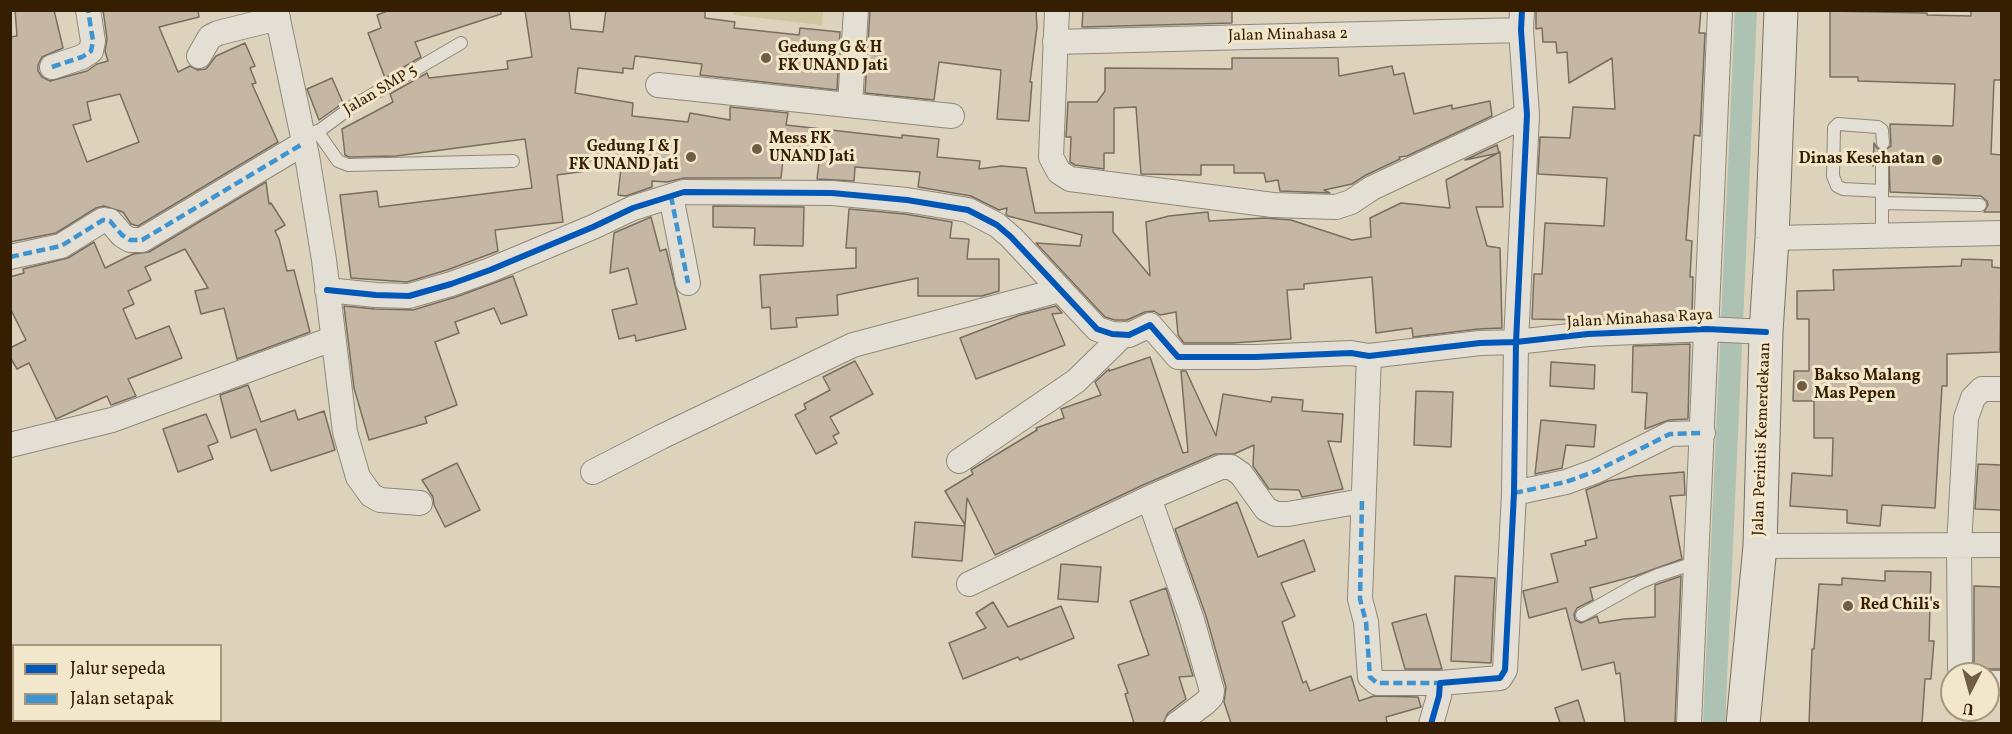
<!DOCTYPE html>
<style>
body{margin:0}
#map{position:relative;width:2012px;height:734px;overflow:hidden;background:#ddd3bd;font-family:Vollkorn,serif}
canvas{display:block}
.frame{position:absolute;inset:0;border:12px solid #361e01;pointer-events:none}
.legend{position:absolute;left:12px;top:644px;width:210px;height:78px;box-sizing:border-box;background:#f2e6cb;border:2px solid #a7967a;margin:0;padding:8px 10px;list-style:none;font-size:18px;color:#361e01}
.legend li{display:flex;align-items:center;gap:12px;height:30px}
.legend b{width:30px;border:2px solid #a7967a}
.north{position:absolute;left:1940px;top:662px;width:60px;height:60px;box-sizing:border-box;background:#f2e6cb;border:2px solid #a7967a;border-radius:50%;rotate:186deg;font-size:16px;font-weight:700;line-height:24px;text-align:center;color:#361e01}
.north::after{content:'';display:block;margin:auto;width:21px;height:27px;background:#705d43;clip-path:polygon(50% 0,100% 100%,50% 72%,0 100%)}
</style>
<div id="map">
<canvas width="2012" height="734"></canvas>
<div class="frame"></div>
<ul class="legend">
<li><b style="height:8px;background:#0057b8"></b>Jalur sepeda</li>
<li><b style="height:8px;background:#3e94d0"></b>Jalan setapak</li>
</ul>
<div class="north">U</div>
</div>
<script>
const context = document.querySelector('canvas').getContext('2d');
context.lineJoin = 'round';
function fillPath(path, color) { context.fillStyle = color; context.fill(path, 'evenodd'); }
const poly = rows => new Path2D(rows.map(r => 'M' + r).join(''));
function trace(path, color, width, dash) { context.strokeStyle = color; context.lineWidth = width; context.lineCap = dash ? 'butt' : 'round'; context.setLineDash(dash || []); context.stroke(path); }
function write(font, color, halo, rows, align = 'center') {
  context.font = font + ' Vollkorn,serif'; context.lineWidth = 6; context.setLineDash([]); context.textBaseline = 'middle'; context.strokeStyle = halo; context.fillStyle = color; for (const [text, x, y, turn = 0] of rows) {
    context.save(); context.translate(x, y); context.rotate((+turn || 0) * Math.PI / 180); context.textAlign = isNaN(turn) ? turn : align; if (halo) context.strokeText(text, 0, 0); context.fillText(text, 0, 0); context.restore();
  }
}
const green = poly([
 [734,11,734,10,823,11,822,25,733,15]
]);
const canal = poly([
 [1714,724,1746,10]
]);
const building = poly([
 [15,10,54,10,63,48,42,57,38,65,38,71,42,77,50,81,87,71,97,64,108,61,105,51,107,39,103,10,198,10,199,17,159,27,178,72,190,66,198,70,206,69,216,56,245,43,255,66,250,68,256,83,252,84,278,142,138,226,131,224,123,212,104,206,96,208,56,233,10,242,10,37,17,36,15,10],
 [120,94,139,142,87,162,73,125,91,120,87,102,120,94],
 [390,10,501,10,501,14,415,42,421,57,385,78,368,33,381,28,377,15,390,10],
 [525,10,569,10,571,29,603,32,606,10,705,10,705,18,735,22,734,28,799,35,800,28,840,32,837,90,700,75,702,64,635,56,633,69,623,68,623,73,578,68,575,93,633,103,632,116,688,122,690,113,730,120,730,107,788,113,786,125,902,138,902,135,939,139,937,157,980,161,979,169,1001,166,1026,168,1035,213,1113,212,1113,232,1150,276,1146,222,1169,216,1208,212,1209,221,1265,218,1291,220,1352,240,1371,237,1370,218,1401,203,1450,208,1446,180,1500,152,1503,207,1476,207,1487,246,1500,248,1502,328,1478,329,1413,337,1412,328,1376,333,1372,277,1304,284,1304,289,1287,290,1291,339,1232,343,1184,343,1178,335,1176,312,1160,315,1154,311,1145,312,1127,320,1115,320,1105,317,1036,243,1080,246,1082,235,1008,216,1006,214,1007,208,999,210,971,196,918,187,920,172,855,167,854,181,817,179,819,163,783,159,781,178,684,178,667,182,652,181,652,187,626,196,618,195,622,159,585,161,586,171,557,175,563,222,495,230,498,251,447,270,407,282,351,278,340,195,377,191,379,207,532,188,525,139,396,156,349,157,345,155,342,129,393,102,390,94,427,73,429,78,508,69,507,61,532,57,525,10],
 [870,10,1036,10,1037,27,1030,82,1032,82,1029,121,997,119,1001,70,939,62,934,100,865,93,870,10],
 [1083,10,1232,10,1232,23,1082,27,1083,10],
 [1536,10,1701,10,1699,33,1705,33,1700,136,1694,135,1686,240,1692,241,1690,277,1693,277,1692,315,1587,320,1532,319,1534,274,1542,274,1545,223,1604,226,1607,178,1538,174,1540,137,1570,138,1573,107,1615,109,1612,58,1569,83,1567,52,1557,53,1556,42,1543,42,1542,28,1536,29,1536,10],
 [1971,10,2001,10,2001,80,1994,80,1991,154,2001,155,2001,212,1984,212,1988,205,1987,201,1981,196,1890,192,1889,161,1886,159,1878,159,1873,166,1874,143,1877,148,1883,151,1891,146,1890,124,1953,126,1955,84,1858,81,1858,77,1830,77,1830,11,1927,13,1927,15,1971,16,1971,10],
 [1232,58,1338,58,1339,76,1392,66,1394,75,1404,73,1414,114,1452,105,1452,109,1490,101,1492,116,1407,156,1399,157,1400,159,1366,175,1352,184,1324,190,1330,193,1280,191,1278,180,1266,182,1264,173,1234,173,1234,165,1201,165,1201,175,1141,174,1136,107,1114,108,1114,153,1104,153,1104,169,1075,165,1070,162,1071,137,1066,137,1068,102,1097,102,1105,91,1105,68,1232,69,1232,58],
 [332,78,343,103,319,120,307,89,332,78],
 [1497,145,1499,153,1465,160,1497,145],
 [266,182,269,204,271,203,285,225,275,231,279,239,287,271,294,270,310,332,237,359,224,308,201,314,195,291,208,288,185,249,145,267,151,280,128,291,134,304,123,309,136,339,169,326,182,358,128,379,136,396,111,405,107,396,56,419,29,363,17,369,10,357,10,348,26,340,10,308,10,277,24,273,23,269,68,258,94,242,105,268,133,254,149,252,266,182],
 [713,206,804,207,803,246,754,245,755,228,713,227,713,206],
 [849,209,905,214,952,222,950,238,969,239,967,259,999,259,999,291,982,296,918,296,918,278,837,295,838,315,796,318,797,327,771,329,770,307,762,308,760,275,856,268,856,248,846,248,849,209],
 [651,217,660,251,666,249,686,329,636,341,635,335,619,339,612,310,637,304,628,268,610,273,614,233,651,217],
 [1962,259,1992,260,1992,267,2001,268,2000,352,1947,354,1947,386,1942,386,1935,508,1882,505,1880,526,1847,523,1847,510,1790,506,1792,473,1832,476,1833,438,1814,438,1814,401,1793,401,1794,371,1809,371,1809,319,1797,319,1797,291,1834,290,1833,270,1961,266,1962,259],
 [513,276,527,315,501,324,494,308,455,322,459,333,435,342,457,405,425,417,427,423,369,440,354,388,344,306,375,309,413,310,456,297,513,276],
 [1056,306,1062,313,1052,314,1065,345,976,379,960,338,1020,315,1056,306],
 [1690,344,1688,419,1669,420,1645,429,1647,393,1632,392,1633,346,1690,344],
 [1150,357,1183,453,1188,452,1181,371,1186,371,1216,436,1223,394,1271,402,1272,397,1303,400,1302,411,1343,414,1341,442,1328,441,1343,489,1302,497,1299,490,1269,489,1253,466,1254,445,1234,454,1215,454,1143,485,995,555,967,498,965,525,945,491,973,474,971,470,1037,430,1036,428,1064,418,1061,409,1101,395,1095,382,1109,369,1109,371,1150,357],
 [855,361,873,394,830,417,839,433,833,436,837,443,816,454,795,415,806,409,804,404,830,390,823,377,855,361],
 [1551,362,1595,365,1594,389,1550,386,1551,362],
 [248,385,261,422,295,410,298,420,324,411,335,450,271,471,256,429,231,438,220,395,248,385],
 [1416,391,1453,392,1451,447,1414,445,1416,391],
 [206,414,218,442,208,446,213,459,178,472,163,429,206,414],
 [1541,420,1596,425,1594,447,1566,445,1562,468,1535,474,1541,420],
 [457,463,480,510,445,527,434,505,433,497,422,480,457,463],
 [1978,464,2001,465,2001,510,1975,509,1978,464],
 [1684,472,1685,495,1670,496,1682,559,1635,576,1590,588,1593,600,1577,608,1574,614,1575,620,1581,623,1597,616,1599,623,1624,619,1655,617,1655,585,1681,576,1675,723,1625,723,1620,673,1616,674,1614,662,1582,670,1566,608,1529,618,1523,591,1558,582,1551,554,1586,545,1585,541,1597,538,1586,490,1608,481,1635,476,1684,472],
 [1237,502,1258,557,1304,540,1315,571,1281,583,1295,616,1282,622,1303,683,1306,681,1310,691,1351,676,1359,701,1374,696,1418,697,1421,707,1386,717,1387,723,1231,723,1224,702,1226,687,1206,616,1175,529,1237,502],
 [915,522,965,526,962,561,912,557,915,522],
 [1061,564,1101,567,1098,602,1058,599,1061,564],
 [1885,571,1931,572,1929,641,1934,641,1931,679,1925,679,1922,723,1809,723,1812,649,1814,649,1819,584,1842,585,1842,578,1885,581,1885,571],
 [1455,576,1495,578,1491,663,1451,661,1455,576],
 [1974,586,2001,587,2001,669,1987,669,1978,674,1974,665,1974,586],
 [1166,588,1193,676,1179,677,1186,699,1168,713,1163,723,1134,723,1125,694,1128,693,1118,665,1149,655,1130,601,1166,588],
 [993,602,1008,627,1061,606,1074,638,1020,660,1018,657,963,679,949,643,986,628,976,613,993,602],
 [1426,614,1442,669,1405,669,1392,623,1426,614],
 [1578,700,1585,723,1560,723,1555,708,1578,700]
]);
const lane = poly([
 [317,131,338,161,348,165,513,161],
 [312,136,353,106,461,43],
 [1882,166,1882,203,1980,205],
 [1882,191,1843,189,1837,186,1833,176,1834,128,1838,124,1878,127,1882,130,1883,143],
 [1882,236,1882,203],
 [1582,615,1639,583,1658,575,1698,562]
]);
const street = poly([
 [276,10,307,156,324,260,345,432,358,477,371,495,380,500,420,503],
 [1057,10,1051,157,1059,172,1070,179,1273,205,1336,207,1351,202,1372,188,1527,115],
 [1055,42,1521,30],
 [199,56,210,37,218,33,278,18],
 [52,67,82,57,91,51,93,41,88,10],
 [658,85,952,116],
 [850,104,856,10],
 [671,196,688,283],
 [1772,238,2002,233],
 [10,257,61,246,103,220,110,221,122,235,130,240,142,240,304,143],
 [327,290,376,295,409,296,451,284,490,270,593,227,633,208,684,192,832,193,907,200,968,210,997,225,1011,237,1097,329,1112,334,1129,335,1150,325,1178,357,1256,357,1351,353,1369,356,1480,343,1516,342,1588,334,1707,329,1766,332],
 [1369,356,1360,599,1366,622,1370,677,1377,683,1440,683],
 [10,445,112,420,332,339],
 [959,461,1076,381,1124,334],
 [593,472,661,437,853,345,1060,290],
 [1514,493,1566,482,1596,471,1670,434,1703,433],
 [1149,498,1192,620,1212,691,1211,697,1205,703,1177,724],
 [1760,546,2002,545],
 [969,584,1149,498,1221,467,1231,467,1241,474,1266,509,1276,514,1288,514,1362,501],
 [1963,674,1960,669,1959,546,1966,418,1973,398,1982,389,2002,389],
 [1988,683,2002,683],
 [154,724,161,720],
 [1431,724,1439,696,1440,683,1500,678,1505,670,1514,493,1516,342,1527,115,1521,30,1522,10],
 [1689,724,1720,10]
]);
const secondary = poly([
 [1743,724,1760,546,1766,332,1772,238,1781,10]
]);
const quiet = poly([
 [52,67,82,57,91,51,93,41,88,10],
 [671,196,688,283],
 [10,257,61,246,103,220,110,221,122,235,130,240,142,240,304,143],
 [1514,493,1566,482,1596,471,1670,434,1703,433],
 [1362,501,1360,599,1366,622,1370,677,1377,683,1440,683]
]);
const cycleway = poly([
 [327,290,376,295,409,296,451,284,490,270,593,227,633,208,684,192,832,193,907,200,968,210,997,225,1011,237,1097,329,1112,334,1129,335,1150,325,1178,357,1256,357,1351,353,1369,356,1480,343,1516,342,1588,334,1707,329,1766,332],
 [1431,724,1439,696,1440,683,1500,678,1505,670,1514,493,1516,342,1527,115,1521,30,1522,10]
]);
const markers = [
 [766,58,6,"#705d43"],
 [757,149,6,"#705d43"],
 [691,157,6,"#705d43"],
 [1937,160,6,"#705d43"],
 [1802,386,6,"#705d43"],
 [1848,606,6,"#705d43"]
];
const streetNames = [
 ["Jalan Minahasa 2",1288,36,-1],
 ["Jalan SMP 5",381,91,-31],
 ["Jalan Minahasa Raya",1640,320,-3],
 ["Jalan Perintis Kemerdekaan",1763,439,-88]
];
const poiNames = [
 ["Gedung G & H",778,49],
 ["FK UNAND Jati",778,67],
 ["Mess FK",769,140],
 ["UNAND Jati",769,158],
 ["Gedung I & J",679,148,"right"],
 ["FK UNAND Jati",679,166,"right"],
 ["Dinas Kesehatan",1925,160,"right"],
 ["Bakso Malang",1814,377],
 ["Mas Pepen",1814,395],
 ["Red Chili's",1860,606]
];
fillPath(green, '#cdc69e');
trace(canal, '#adc2b2', 22);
fillPath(building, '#c6b7a4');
trace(building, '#786e5f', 1.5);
trace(lane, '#908777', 14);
trace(street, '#908777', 26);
trace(secondary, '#786e5f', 35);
trace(lane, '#e4dfd4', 12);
trace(street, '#e4dfd4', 24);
trace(secondary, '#e4dfd4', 33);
trace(quiet, '#3e94d0', 4.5, [9, 4.5]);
trace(cycleway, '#0057b8', 6);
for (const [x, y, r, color] of markers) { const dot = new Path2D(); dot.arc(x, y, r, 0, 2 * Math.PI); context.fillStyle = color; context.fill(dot); trace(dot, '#f2e6cb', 2); }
write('16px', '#361e01', '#f2e6cb', streetNames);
write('bold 16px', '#361e01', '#f2e6cb', poiNames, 'left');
</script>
